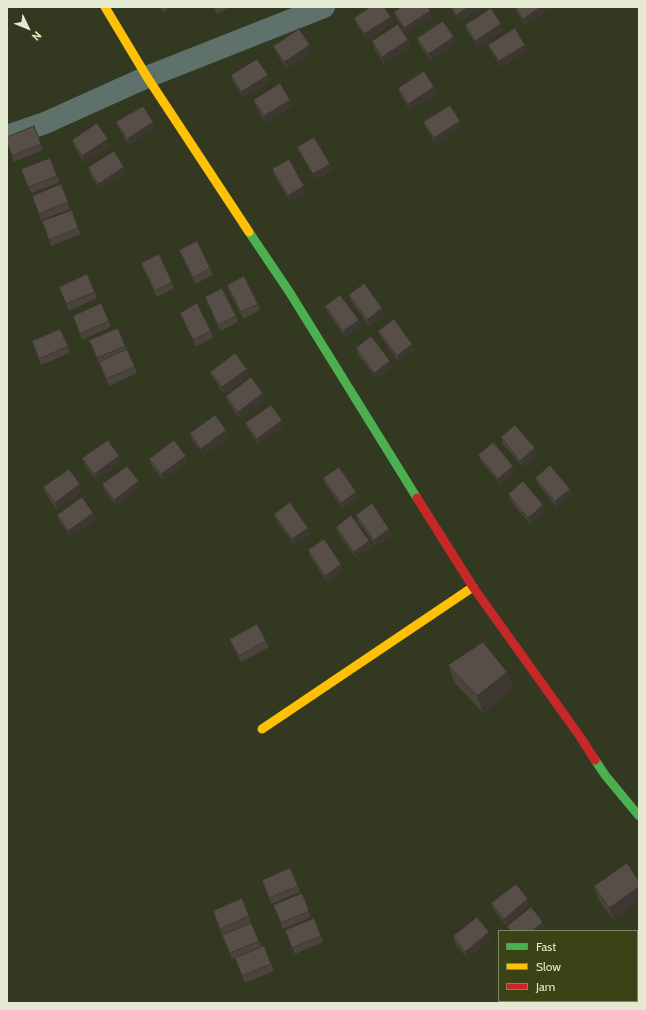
<!DOCTYPE html>
<style>
body{margin:0}
#map{position:relative;width:646px;height:1010px;overflow:hidden;background:#333820;font-family:Cabin,sans-serif}
canvas{display:block}
.frame{position:absolute;inset:0;border:8px solid #e3ead1;pointer-events:none}
.legend{position:absolute;left:498px;top:930px;width:140px;height:72px;box-sizing:border-box;background:#394316;border:1px solid #7d8661;margin:0;padding:5px 7px;list-style:none;font-size:12px;color:#e3ead1}
.legend li{display:flex;align-items:center;gap:8px;height:20px}
.legend b{width:20px;border:1px solid #7d8661}
.north{position:absolute;left:8px;top:8px;width:40px;height:40px;-webkit-text-stroke:3px #394316;paint-order:stroke;rotate:133deg;font-size:11px;font-weight:700;line-height:16px;text-align:center;color:#e3ead1}
.north::after{content:'';display:block;margin:auto;width:14px;height:18px;background:#e3ead1;clip-path:polygon(50% 0,100% 100%,50% 72%,0 100%)}
</style>
<div id="map">
<canvas width="646" height="1010"></canvas>
<div class="frame"></div>
<ul class="legend">
<li><b style="height:5px;background:#4caf50"></b>Fast</li>
<li><b style="height:5px;background:#ffc107"></b>Slow</li>
<li><b style="height:5px;background:#c62828"></b>Jam</li>
</ul>
<div class="north">N</div>
</div>
<script>
const context = document.querySelector('canvas').getContext('2d');
context.lineJoin = 'round';
const poly = rows => new Path2D(rows.map(r => 'M' + r).join(''));
function trace(path, color, width, dash) { context.strokeStyle = color; context.lineWidth = width; context.lineCap = dash ? 'butt' : 'round'; context.setLineDash(dash || []); context.stroke(path); }
function fillPath(path, color) { context.fillStyle = color; context.fill(path, 'evenodd'); }
const street = poly([
 [7,136,45,123,147,77,324,7],
 [637,944,639,943],
 [534,1003,537,1001]
]);
const fast = poly([
 [249,232,290,293,417,498],
 [595,760,605,775,639,816]
]);
const slow = poly([
 [105,7,147,77,249,232],
 [262,729,473,587]
]);
const jam = poly([
 [417,498,473,587,581,738,595,760]
]);
const wall = poly([
 [160,7,171,7,163,12],
 [213,7,230,7,217,14],
 [450,7,481,7,459,22],
 [514,7,551,7,551,8,525,25],
 [394,12,432,17,407,34,396,18],
 [391,17,393,23,367,40,356,24,354,18],
 [465,25,504,30,478,47,467,31],
 [417,38,456,43,430,60,419,44],
 [408,40,411,47,384,64,374,48,372,41],
 [488,45,525,45,527,51,501,67,491,51],
 [273,46,312,52,286,69,276,52],
 [231,75,268,75,270,81,244,98,233,82],
 [434,87,437,93,410,110,400,94,398,88],
 [253,100,290,100,292,106,266,123,256,107],
 [460,121,462,127,436,144,426,128,423,122],
 [116,122,153,122,155,128,129,145,119,129],
 [34,126,43,150,14,162,7,143],
 [72,140,110,146,84,163,74,146],
 [297,147,330,164,332,170,316,180,300,153],
 [50,158,60,182,31,193,21,169],
 [88,167,124,167,126,173,100,190,90,174],
 [272,169,307,192,290,202,274,175],
 [61,184,70,209,41,220,32,196],
 [42,221,78,228,81,234,51,246],
 [179,250,210,268,213,275,195,284,182,256],
 [141,263,172,282,174,288,157,297,143,269],
 [227,285,258,304,260,310,243,319,229,291],
 [59,287,95,292,97,298,69,311],
 [349,295,385,315,369,326,351,301],
 [205,297,236,316,238,322,221,331,207,303],
 [325,306,361,326,345,337,327,312],
 [180,313,211,331,213,338,196,346,182,319],
 [73,316,109,321,111,327,82,340],
 [118,328,137,373,109,386,89,340],
 [378,331,412,344,414,350,399,362,381,337],
 [32,341,68,346,70,353,41,365],
 [356,348,392,367,377,379,358,355],
 [210,372,249,376,224,394,213,378],
 [226,396,265,399,240,418,228,402],
 [245,423,284,426,259,445,248,429],
 [226,430,229,437,204,455,192,440,190,433],
 [501,437,537,454,523,467,503,444],
 [478,455,516,472,501,485,481,461],
 [82,458,121,462,96,480,85,465],
 [149,459,188,462,163,480,151,465],
 [323,478,359,498,343,509,325,484],
 [535,478,572,495,557,507,538,484],
 [139,481,141,487,116,506,105,491,102,484],
 [80,484,82,491,57,510,46,494,43,487],
 [508,494,543,505,546,511,530,524,510,500],
 [93,513,96,519,71,537,59,521,57,515],
 [274,514,308,528,310,534,295,545,276,520],
 [356,515,389,529,392,535,376,546,358,521],
 [336,527,369,541,372,547,356,558,338,533],
 [308,550,341,564,343,570,327,582,310,556],
 [229,639,266,641,269,647,241,662,232,645],
 [448,665,507,672,513,689,483,713,454,682],
 [262,880,298,886,300,892,271,904],
 [639,881,639,902,613,920,598,898,594,886],
 [302,893,311,917,283,929,273,905],
 [242,898,251,923,222,935,213,911],
 [528,899,530,905,506,925,494,910,491,903],
 [285,930,321,936,323,942,295,954],
 [222,935,259,941,261,947,232,959],
 [453,936,491,939,467,958,455,943],
 [264,946,274,971,245,983,235,958],
 [555,1001,601,1001,602,1003,557,1003],
 [621,1001,637,1001,639,1003,621,1003]
]);
const shadedWall = poly([
 [469,7,481,7,459,22,456,15],
 [541,7,551,7,551,8,525,25,523,19],
 [430,11,432,17,407,34,404,28],
 [391,17,393,23,367,40,364,34],
 [501,24,504,30,478,47,475,41],
 [454,37,456,43,430,60,428,54],
 [408,40,411,47,384,64,382,57],
 [310,45,312,52,286,69,284,62],
 [525,45,527,51,501,67,499,61],
 [268,75,270,81,244,98,241,92],
 [434,87,437,93,410,110,408,104],
 [290,100,292,106,266,123,264,116],
 [460,121,462,127,436,144,434,138],
 [153,122,155,128,129,145,127,139],
 [108,139,110,146,84,163,82,156],
 [330,164,332,170,316,180,313,174],
 [124,167,126,173,100,190,98,184],
 [304,186,307,192,290,202,288,196],
 [382,308,385,315,369,326,367,320],
 [359,320,361,326,345,337,343,331],
 [412,344,414,350,399,362,397,356],
 [390,361,392,367,377,379,374,373],
 [247,369,249,376,224,394,222,387],
 [263,393,265,399,240,418,238,412],
 [282,420,284,426,259,445,257,439],
 [226,430,229,437,204,455,201,449],
 [535,448,537,454,523,467,520,461],
 [119,456,121,462,96,480,94,474],
 [186,456,188,462,163,480,161,474],
 [513,466,516,472,501,485,498,479],
 [139,481,141,487,116,506,114,500],
 [80,484,82,491,57,510,55,503],
 [570,489,572,495,557,507,555,501],
 [356,492,359,498,343,509,341,503],
 [543,505,546,511,530,524,528,518],
 [93,513,96,519,71,537,68,531],
 [308,528,310,534,295,545,292,539],
 [389,529,392,535,376,546,374,540],
 [369,541,372,547,356,558,354,552],
 [341,564,343,570,327,582,325,576],
 [507,672,513,689,483,713,477,696],
 [639,887,639,902,613,920,609,908],
 [528,899,530,905,506,925,504,919],
 [543,922,546,928,542,931,532,931],
 [489,932,491,939,467,958,465,952]
]);
const building = poly([
 [370,7,384,7,391,17,364,34,354,18,370,7],
 [401,7,428,7,430,11,404,28,394,12,401,7],
 [451,7,469,7,456,15,451,7],
 [515,7,541,7,523,19,515,7],
 [491,8,501,24,475,41,465,25,491,8],
 [443,21,454,37,428,54,417,38,443,21],
 [398,24,408,40,382,57,372,41,398,24],
 [515,28,525,45,499,61,488,45,515,28],
 [299,29,310,45,284,62,273,46,299,29],
 [257,59,268,75,241,92,231,75,257,59],
 [424,71,434,87,408,104,398,88,424,71],
 [280,83,290,100,264,116,253,100,280,83],
 [450,105,460,121,434,138,423,122,450,105],
 [143,106,153,122,127,139,116,122,143,106],
 [97,123,108,139,82,156,72,140,97,123],
 [34,126,41,144,12,156,7,143,7,137,34,126],
 [314,137,330,164,313,174,297,147,314,137],
 [114,151,124,167,98,184,88,167,114,151],
 [50,158,57,176,28,187,21,169,50,158],
 [289,159,304,186,288,196,272,169,289,159],
 [61,184,68,202,39,214,32,196,61,184],
 [72,210,78,228,49,240,42,221,72,210],
 [197,241,210,268,193,278,179,250,197,241],
 [159,254,172,282,155,291,141,263,159,254],
 [87,274,95,292,66,304,59,287,87,274],
 [244,276,258,304,241,312,227,285,244,276],
 [364,283,382,308,367,320,349,295,364,283],
 [222,288,236,316,218,325,205,297,222,288],
 [340,295,359,320,343,331,325,306,340,295],
 [101,303,109,321,80,334,73,316,101,303],
 [197,303,211,331,193,340,180,313,197,303],
 [394,319,412,344,397,356,378,331,394,319],
 [118,328,125,346,97,358,89,340,118,328],
 [60,329,68,346,39,359,32,341,60,329],
 [371,336,390,361,374,373,356,348,371,336],
 [127,349,135,367,106,379,99,362,127,349],
 [235,353,247,369,222,387,210,372,235,353],
 [251,377,263,393,238,412,226,396,251,377],
 [271,405,282,420,257,439,245,423,271,405],
 [215,415,226,430,201,449,190,433,215,415],
 [515,425,535,448,520,461,501,437,515,425],
 [108,440,119,456,94,474,82,458,108,440],
 [174,440,186,456,161,474,149,459,174,440],
 [493,442,513,466,498,479,478,455,493,442],
 [550,465,570,489,555,501,535,478,550,465],
 [127,466,139,481,114,500,102,484,127,466],
 [339,467,356,492,341,503,323,478,339,467],
 [69,469,80,484,55,503,43,487,69,469],
 [523,481,543,505,528,518,508,494,523,481],
 [82,497,93,513,68,531,57,515,82,497],
 [290,502,308,528,292,539,274,514,290,502],
 [372,503,389,529,374,540,356,515,372,503],
 [351,515,369,541,354,552,336,527,351,515],
 [324,539,341,564,325,576,308,550,324,539],
 [257,624,266,641,239,656,229,639,257,624],
 [483,642,507,672,477,696,448,665,483,642],
 [627,863,639,881,639,887,609,908,594,886,627,863],
 [290,868,298,886,269,898,262,880,290,868],
 [516,884,528,899,504,919,491,903,516,884],
 [302,893,309,911,281,923,273,905,302,893],
 [242,898,249,916,220,929,213,911,242,898],
 [531,907,543,922,532,931,510,931,507,926,531,907],
 [477,917,489,932,465,952,453,936,477,917],
 [314,918,321,936,292,948,285,930,314,918],
 [251,923,259,941,230,953,222,935,251,923],
 [264,946,271,964,242,976,235,958,264,946],
 [639,976,639,1003,625,1003,624,1001,637,1001,637,977,639,976],
 [559,1001,601,1001,602,1003,560,1003,559,1001]
]);
trace(street, '#5e716a', 22);
trace(fast, '#4caf50', 9);
trace(slow, '#ffc107', 9);
trace(jam, '#c62828', 9);
fillPath(wall, '#4b443d');
fillPath(shadedWall, '#3d3732');
fillPath(building, '#574f47');
trace(building, '#3d3732', 1);
</script>
